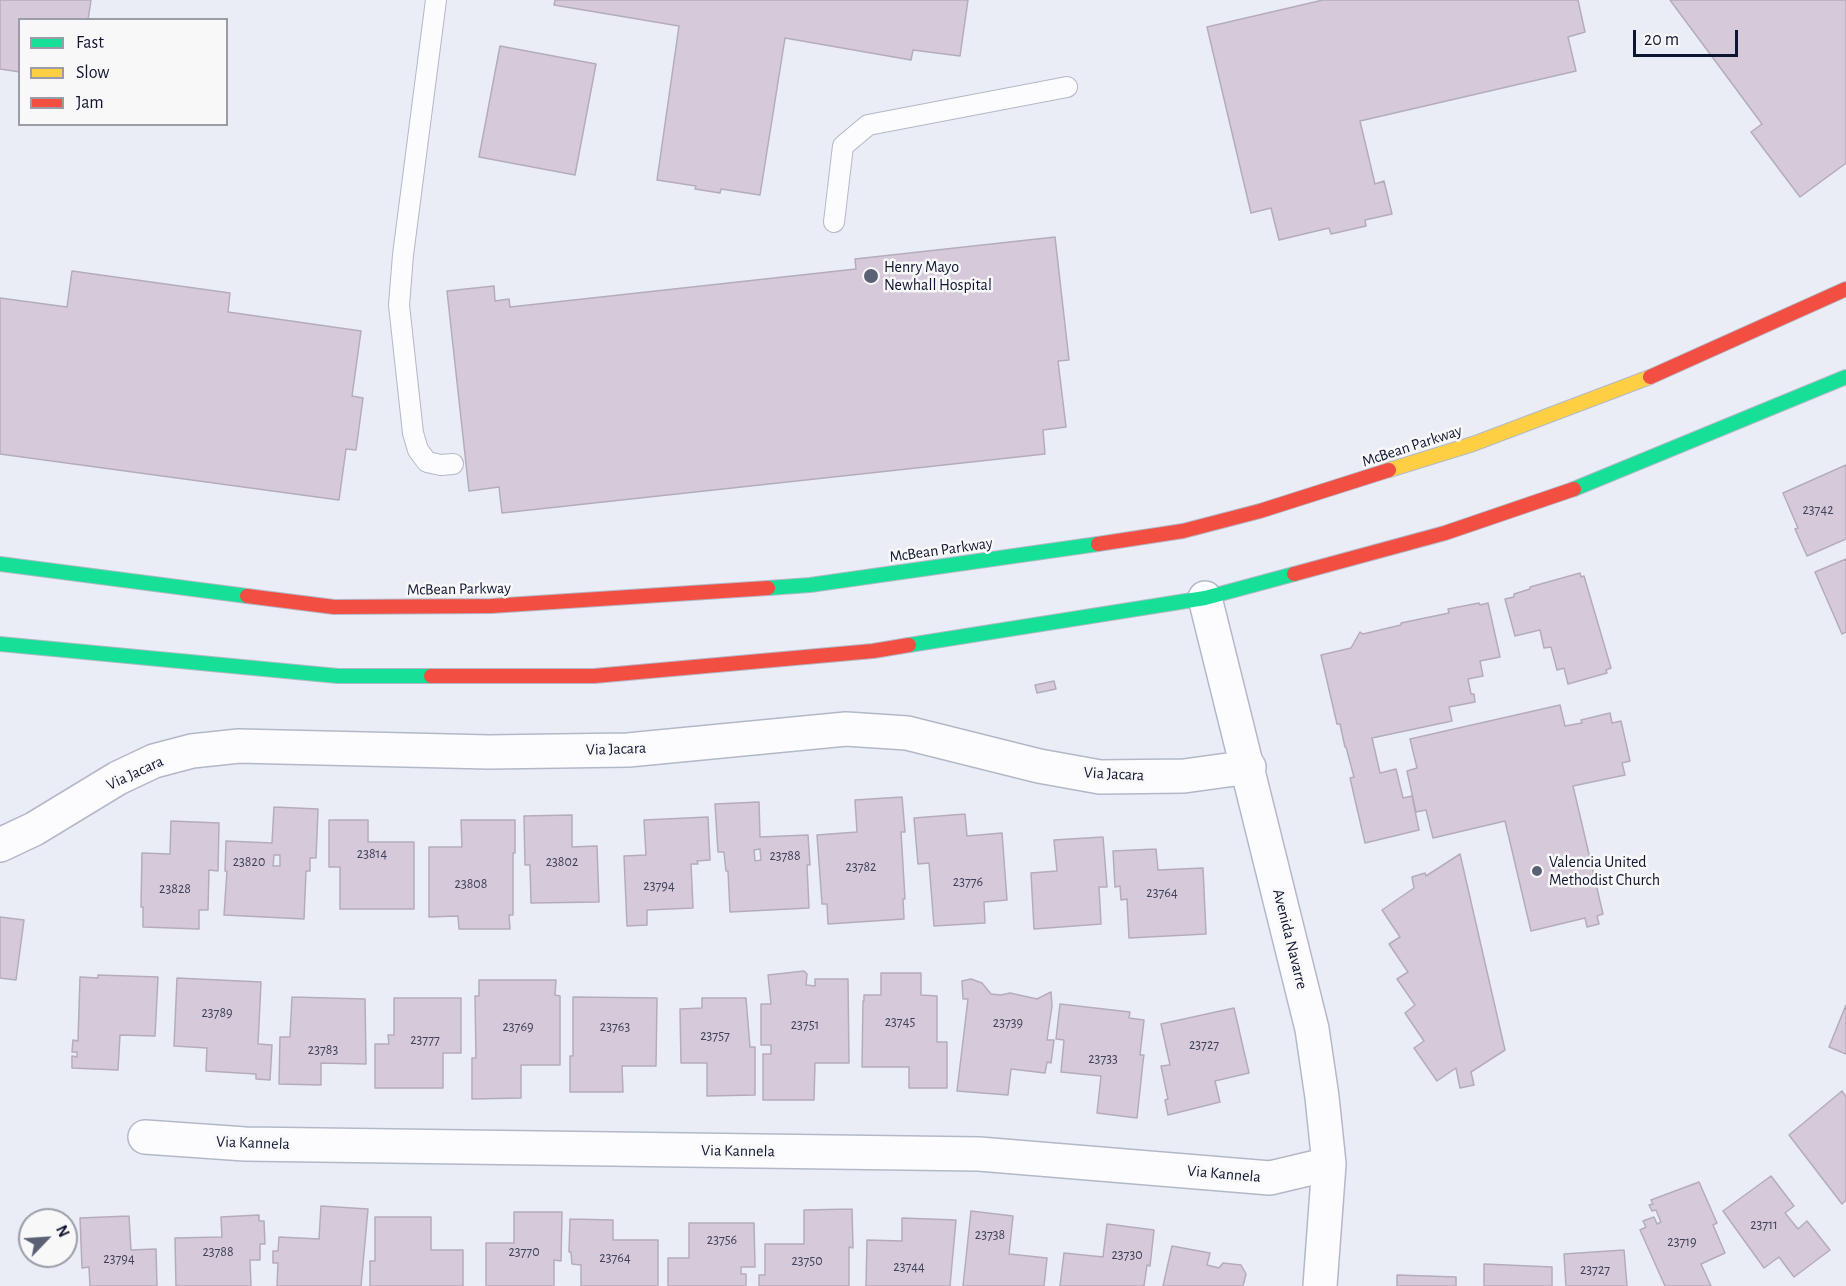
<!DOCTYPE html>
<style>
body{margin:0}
#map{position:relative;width:1846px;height:1286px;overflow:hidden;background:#eaedf5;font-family:"Alegreya Sans",sans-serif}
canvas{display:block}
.legend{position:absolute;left:18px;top:18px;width:210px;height:108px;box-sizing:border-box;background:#f8f8f8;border:2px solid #9a9da8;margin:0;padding:8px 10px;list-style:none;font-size:18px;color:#0e1530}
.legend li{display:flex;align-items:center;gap:12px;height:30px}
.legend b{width:30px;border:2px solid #9a9da8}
.north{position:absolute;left:18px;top:1208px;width:60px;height:60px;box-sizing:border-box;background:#f8f8f8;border:2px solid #9a9da8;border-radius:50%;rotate:65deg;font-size:16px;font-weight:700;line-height:24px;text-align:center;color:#0e1530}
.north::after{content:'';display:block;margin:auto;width:21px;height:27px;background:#5b6175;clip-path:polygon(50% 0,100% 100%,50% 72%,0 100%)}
.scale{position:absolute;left:1633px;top:30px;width:105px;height:27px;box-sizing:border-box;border:3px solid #0e1530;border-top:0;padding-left:8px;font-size:18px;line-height:21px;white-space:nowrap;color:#0e1530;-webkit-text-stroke:4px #f8f8f8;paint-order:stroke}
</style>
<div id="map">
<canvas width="1846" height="1286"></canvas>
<ul class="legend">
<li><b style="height:8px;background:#16e098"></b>Fast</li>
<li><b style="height:8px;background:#ffcf43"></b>Slow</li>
<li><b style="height:8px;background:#f24e42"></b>Jam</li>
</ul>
<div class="north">N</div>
<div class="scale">20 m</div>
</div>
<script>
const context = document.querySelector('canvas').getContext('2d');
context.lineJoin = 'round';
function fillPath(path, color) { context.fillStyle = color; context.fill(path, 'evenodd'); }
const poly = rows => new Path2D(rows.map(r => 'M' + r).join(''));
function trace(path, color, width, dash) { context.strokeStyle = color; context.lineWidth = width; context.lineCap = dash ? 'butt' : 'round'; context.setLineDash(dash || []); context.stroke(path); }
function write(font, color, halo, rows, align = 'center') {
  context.font = font + ' "Alegreya Sans",sans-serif'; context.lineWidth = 5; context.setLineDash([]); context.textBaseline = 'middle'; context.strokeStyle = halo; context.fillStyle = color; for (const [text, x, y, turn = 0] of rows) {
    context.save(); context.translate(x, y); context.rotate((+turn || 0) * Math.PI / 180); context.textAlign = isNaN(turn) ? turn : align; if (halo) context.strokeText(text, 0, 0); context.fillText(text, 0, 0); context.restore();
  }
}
const building = poly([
 [0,0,91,0,88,20,20,20,20,72,0,69,0,0],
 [555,0,968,0,960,56,913,50,911,60,785,38,760,195,721,189,720,193,695,189,696,186,657,180,679,26,554,5,555,0],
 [1323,0,1578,0,1585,32,1568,37,1576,71,1360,121,1375,184,1384,181,1392,214,1365,220,1366,226,1331,234,1329,228,1279,240,1271,208,1251,213,1207,27,1323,0],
 [1670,0,1846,0,1846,163,1800,197,1751,132,1762,124,1670,0],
 [500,46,596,64,575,175,479,157,500,46],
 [1055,237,1069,360,1058,361,1066,427,1043,430,1045,454,502,513,499,487,469,491,447,291,494,286,495,301,509,299,510,307,856,269,855,259,1055,237],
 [72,271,230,293,228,312,361,331,352,396,363,398,356,450,346,449,339,500,0,454,0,298,67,307,72,271],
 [1846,465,1846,539,1807,556,1795,529,1798,528,1783,493,1846,465],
 [1846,559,1846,632,1842,634,1815,572,1846,559],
 [1580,573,1581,577,1584,576,1611,668,1606,670,1607,673,1568,684,1564,668,1557,670,1551,647,1544,648,1540,630,1515,636,1505,599,1514,597,1514,594,1530,589,1530,587,1580,573],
 [1479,603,1480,605,1488,603,1500,657,1480,661,1483,676,1468,679,1471,694,1474,694,1475,702,1449,707,1452,721,1372,738,1380,773,1396,769,1403,798,1412,796,1419,830,1365,843,1350,778,1354,777,1346,747,1345,747,1340,724,1337,724,1321,655,1351,648,1360,632,1363,634,1401,625,1401,623,1449,613,1448,609,1479,603],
 [1054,681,1056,689,1037,693,1035,685,1054,681],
 [1560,705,1565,726,1582,723,1581,720,1610,713,1612,723,1621,721,1630,761,1622,763,1625,775,1573,786,1603,914,1597,916,1599,924,1587,927,1585,918,1531,931,1505,821,1433,838,1426,810,1416,812,1407,771,1417,768,1410,739,1560,705],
 [902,797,905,832,901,832,905,899,903,899,904,919,828,924,827,904,822,904,817,835,857,832,855,800,902,797],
 [759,802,760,837,808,835,810,865,807,865,809,908,730,912,728,871,726,871,724,852,718,852,715,804,759,802],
 [760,849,761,860,755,861,754,850,760,849],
 [274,807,318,809,316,858,310,858,310,871,306,871,304,919,224,915,227,871,225,871,226,841,272,843,274,807],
 [274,855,280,855,280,866,273,866,274,855],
 [965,814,967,836,1002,833,1007,900,984,902,985,923,934,926,929,863,918,864,914,818,965,814],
 [572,815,572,847,597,846,599,902,531,903,530,865,525,865,524,816,572,815],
 [708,817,710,860,697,861,698,864,691,864,693,908,647,910,647,925,627,926,624,856,646,855,644,820,708,817],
 [329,820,368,820,368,842,414,842,414,909,340,909,340,867,329,867,329,820],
 [461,820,515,820,515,853,513,853,513,915,509,915,510,929,459,929,458,916,429,917,429,847,462,847,461,820],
 [171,821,219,823,218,871,209,870,208,910,199,910,199,929,143,927,143,907,141,907,142,853,170,854,171,821],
 [1103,837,1107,887,1099,887,1101,924,1034,929,1031,873,1057,871,1054,840,1103,837],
 [1156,849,1158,870,1203,868,1206,934,1129,938,1127,899,1121,900,1120,886,1115,887,1113,851,1156,849],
 [1460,854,1505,1050,1471,1072,1474,1085,1460,1088,1456,1068,1437,1081,1414,1048,1424,1041,1405,1013,1415,1005,1397,979,1408,972,1389,944,1400,937,1382,910,1414,888,1412,877,1425,873,1426,876,1460,854],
 [0,917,24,920,16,980,0,978,0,917],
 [804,971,807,974,806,985,815,986,815,979,848,979,849,1063,815,1063,814,1100,763,1100,763,1054,771,1054,771,1045,761,1045,761,1004,771,1004,768,975,804,971],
 [881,973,921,973,921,995,937,996,937,1042,947,1042,947,1088,909,1088,909,1067,862,1067,863,1001,864,1001,864,995,881,995,881,973],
 [98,975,158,977,155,1036,120,1035,118,1070,72,1068,72,1056,77,1057,77,1052,72,1052,73,1040,78,1041,80,977,98,978,98,975],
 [177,978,261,982,258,1044,272,1045,270,1080,256,1079,256,1074,206,1071,207,1048,174,1046,177,978],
 [971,979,982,983,991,994,1001,995,1010,993,1037,999,1051,992,1052,1006,1047,1040,1054,1040,1051,1063,1047,1062,1045,1073,1011,1069,1008,1095,957,1091,968,999,963,999,962,981,971,979],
 [479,980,556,980,555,995,560,996,560,1065,521,1065,521,1098,472,1099,472,1058,476,1058,475,996,479,996,479,980],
 [292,997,365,999,366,1064,321,1063,321,1085,279,1084,280,1037,290,1037,292,997],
 [573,997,657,998,656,1066,622,1066,623,1092,570,1092,570,1056,573,1056,573,997],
 [394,998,461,998,461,1053,443,1053,443,1088,375,1088,375,1044,389,1044,388,1035,394,1035,394,998],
 [702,998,746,998,750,1047,755,1047,755,1095,707,1096,707,1063,681,1063,680,1009,702,1008,702,998],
 [1060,1004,1130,1012,1129,1018,1144,1020,1140,1055,1144,1055,1143,1062,1137,1118,1097,1113,1101,1076,1061,1072,1064,1040,1056,1039,1060,1004],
 [1846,1005,1846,1054,1829,1047,1846,1005],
 [1234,1008,1249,1073,1215,1081,1220,1102,1168,1115,1165,1100,1168,1099,1161,1066,1170,1065,1161,1024,1234,1008],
 [1842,1091,1846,1097,1846,1200,1842,1204,1789,1135,1842,1091],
 [1771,1176,1794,1206,1785,1213,1798,1229,1807,1221,1830,1250,1794,1277,1779,1257,1764,1268,1723,1211,1771,1176],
 [1699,1182,1717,1223,1713,1225,1725,1253,1701,1264,1711,1286,1665,1286,1640,1230,1646,1227,1643,1221,1654,1217,1657,1224,1661,1222,1656,1210,1652,1211,1649,1205,1653,1204,1651,1200,1699,1182],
 [321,1206,368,1209,361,1286,277,1286,278,1263,273,1263,273,1251,278,1251,279,1237,319,1239,321,1206],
 [852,1209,853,1248,849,1247,849,1286,759,1286,759,1275,765,1275,765,1244,804,1244,804,1210,852,1209],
 [971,1211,1013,1216,1009,1254,1047,1258,1044,1286,963,1286,971,1211],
 [514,1212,562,1212,561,1261,554,1260,554,1286,486,1286,486,1243,514,1243,514,1212],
 [259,1215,259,1221,264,1221,265,1244,260,1244,260,1260,250,1260,251,1286,176,1286,175,1238,222,1237,221,1217,259,1215],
 [129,1216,131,1250,156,1249,157,1286,90,1286,89,1267,82,1268,80,1218,129,1216],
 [375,1217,431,1217,431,1250,463,1250,463,1286,370,1286,370,1261,375,1261,375,1217],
 [902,1218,956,1220,950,1286,866,1286,867,1240,902,1241,902,1218],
 [570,1219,613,1220,613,1240,658,1240,658,1286,581,1286,581,1265,572,1264,571,1252,569,1252,570,1219],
 [689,1223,754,1223,755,1267,741,1267,741,1274,746,1274,746,1286,668,1286,668,1258,689,1258,689,1223],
 [1107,1224,1154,1230,1150,1266,1147,1265,1144,1286,1060,1286,1064,1253,1103,1257,1107,1224],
 [1172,1246,1210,1253,1207,1265,1219,1268,1223,1263,1241,1265,1246,1274,1243,1286,1163,1286,1172,1246],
 [1624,1250,1627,1286,1566,1286,1564,1254,1624,1250],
 [1484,1264,1552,1267,1552,1286,1484,1286,1484,1264],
 [1397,1275,1456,1277,1456,1286,1397,1286,1397,1275]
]);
const lane = poly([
 [436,0,403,255,399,305,413,433,418,450,427,462,441,465,453,464],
 [834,222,843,146,868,125,1067,87]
]);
const street = poly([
 [1205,598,1312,1029,1322,1097,1329,1164,1320,1286],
 [0,845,34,829,118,778,154,761,192,751,239,746,489,752,628,750,846,729,907,733,1039,766,1100,777,1184,776,1249,767],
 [145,1137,245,1144,979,1154,1270,1178,1329,1164]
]);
const fast = poly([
 [1574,489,1846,377],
 [0,564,247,596],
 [768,588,810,585,1098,544],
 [0,644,338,676,431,676],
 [909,645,1205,598,1294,574]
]);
const slow = poly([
 [1389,470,1473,444,1650,377]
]);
const jam = poly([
 [1650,377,1846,289],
 [1098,544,1183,531,1260,511,1389,470],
 [1294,574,1445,533,1574,489],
 [247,596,334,607,491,606,768,588],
 [431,676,594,676,873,651,909,645]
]);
const markers = [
 [871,276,8,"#5b6175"],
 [1537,871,6,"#5b6175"]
];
const numberNames = [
 ["23742",1818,510],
 ["23814",372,854],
 ["23788",785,856],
 ["23820",249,862],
 ["23802",562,862],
 ["23782",861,867],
 ["23776",968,882],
 ["23808",471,884],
 ["23794",659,886],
 ["23828",175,889],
 ["23764",1162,893],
 ["23789",217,1013],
 ["23745",900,1022],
 ["23739",1008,1023],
 ["23751",805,1025],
 ["23769",518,1027],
 ["23763",615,1027],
 ["23757",715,1036],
 ["23777",425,1040],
 ["23727",1204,1045],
 ["23783",323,1050],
 ["23733",1103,1059],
 ["23711",1764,1225],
 ["23738",990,1235],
 ["23756",722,1240],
 ["23719",1682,1242],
 ["23788",218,1252],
 ["23770",524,1252],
 ["23730",1127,1255],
 ["23764",615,1258],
 ["23794",119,1259],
 ["23750",807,1261],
 ["23744",909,1267],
 ["23727",1595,1270]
];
const poiNames = [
 ["Henry Mayo",884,267],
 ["Newhall Hospital",884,285],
 ["Valencia United",1549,862],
 ["Methodist Church",1549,880]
];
const streetNames = [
 ["McBean Parkway",1412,446,-18],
 ["McBean Parkway",941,550,-8],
 ["McBean Parkway",459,589,-1],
 ["Via Jacara",616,749,-2],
 ["Via Jacara",135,773,-25],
 ["Via Jacara",1114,774,3],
 ["Avenida Navarre",1290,939,76],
 ["Via Kannela",253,1143,2],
 ["Via Kannela",738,1151,1],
 ["Via Kannela",1224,1174,5]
];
fillPath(building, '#d6cada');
trace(building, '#b5acb9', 1.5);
trace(lane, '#b2b8c8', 22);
trace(street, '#b2b8c8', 36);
trace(fast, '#b2b8c8', 16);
trace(slow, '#b2b8c8', 16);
trace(jam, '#b2b8c8', 16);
trace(lane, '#fcfcfe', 20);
trace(street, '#fcfcfe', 33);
trace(fast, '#16e098', 14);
trace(slow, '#ffcf43', 14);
trace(jam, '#f24e42', 14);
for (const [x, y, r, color] of markers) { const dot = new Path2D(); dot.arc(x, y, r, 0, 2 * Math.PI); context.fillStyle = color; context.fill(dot); trace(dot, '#f8f8f8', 2); }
write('14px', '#40425a', null, numberNames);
write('16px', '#0e1530', '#f8f8f8', poiNames, 'left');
write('16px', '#0e1530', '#f8f8f8', streetNames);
</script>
